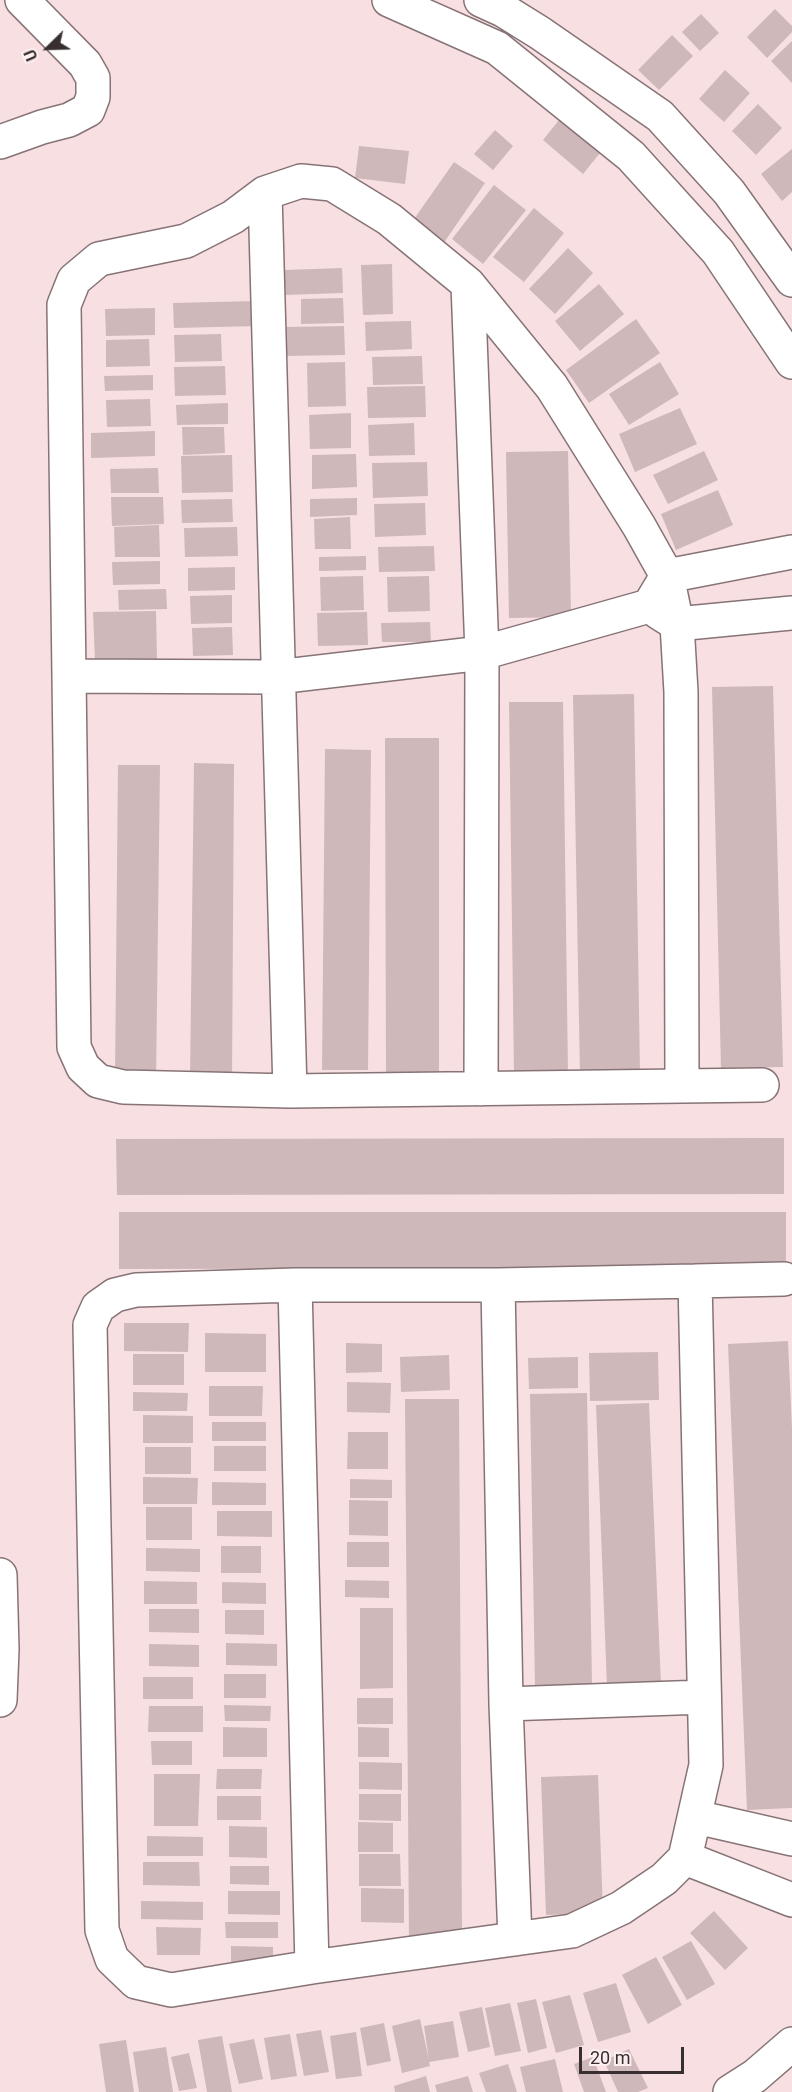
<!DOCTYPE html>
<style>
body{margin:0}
#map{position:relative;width:792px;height:2092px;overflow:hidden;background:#f7dfe2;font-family:Roboto,sans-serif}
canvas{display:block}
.north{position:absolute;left:18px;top:18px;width:60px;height:60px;-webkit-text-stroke:4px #feeff1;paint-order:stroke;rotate:247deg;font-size:16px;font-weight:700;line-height:24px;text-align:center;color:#382f30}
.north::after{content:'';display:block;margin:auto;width:21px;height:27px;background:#382f30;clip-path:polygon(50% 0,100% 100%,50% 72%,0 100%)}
.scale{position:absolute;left:579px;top:2047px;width:105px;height:27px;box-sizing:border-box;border:3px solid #382f30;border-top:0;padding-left:8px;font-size:18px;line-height:21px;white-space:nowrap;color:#382f30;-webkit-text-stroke:4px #feeff1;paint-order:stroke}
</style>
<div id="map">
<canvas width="792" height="2092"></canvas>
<div class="north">U</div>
<div class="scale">20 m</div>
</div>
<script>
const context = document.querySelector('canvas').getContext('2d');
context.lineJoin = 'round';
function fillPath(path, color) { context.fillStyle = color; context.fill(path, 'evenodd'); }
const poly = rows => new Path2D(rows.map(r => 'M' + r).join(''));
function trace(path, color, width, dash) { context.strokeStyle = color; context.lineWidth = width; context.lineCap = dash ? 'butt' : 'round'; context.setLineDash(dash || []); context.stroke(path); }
const building = poly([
 [775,9,792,26,792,32,767,58,747,37],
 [701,14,719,33,700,51,682,32],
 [672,35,693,56,659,90,638,70],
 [792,41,792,83,771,61],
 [725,70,750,93,724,122,699,99],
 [758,104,782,128,756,155,732,131],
 [559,120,600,153,583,174,543,140],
 [495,130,513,146,493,170,474,154],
 [359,146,409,151,405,184,355,178],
 [792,149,792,192,782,201,761,174],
 [454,162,485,183,443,244,412,222],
 [494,185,526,210,483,264,452,239],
 [534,208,564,233,524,282,493,257],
 [568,248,593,273,555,314,529,289],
 [392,264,393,314,363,315,361,265],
 [342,268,343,293,284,295,284,270],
 [599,284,624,314,580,351,555,321],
 [343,298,344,323,301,324,301,299],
 [257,301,258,326,174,328,173,303],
 [155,308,155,335,106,336,105,309],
 [636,319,660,353,589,403,566,370],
 [411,321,412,349,366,351,365,322],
 [344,326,345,355,286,356,285,327],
 [221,334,222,361,175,362,174,335],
 [149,339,150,366,106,367,106,340],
 [422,356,423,384,373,385,372,357],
 [345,362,346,406,308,407,307,363],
 [660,362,679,394,629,425,609,394],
 [225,366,226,395,175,396,174,367],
 [153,375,153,390,105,391,104,376],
 [425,386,426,417,368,418,367,387],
 [150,399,151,426,107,427,106,400],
 [228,403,228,424,177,425,176,405],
 [680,408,697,444,635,472,619,434],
 [351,413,351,448,310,449,309,415],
 [414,423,415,455,369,456,368,425],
 [182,427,224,427,225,453,183,455],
 [155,431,155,456,91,458,91,433],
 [568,451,571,617,509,618,506,452],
 [704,451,718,480,668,504,653,475],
 [356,454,357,487,312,489,312,455],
 [232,455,233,492,182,493,181,456],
 [427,462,428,496,373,498,372,463],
 [158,468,159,493,111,493,110,469],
 [718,490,733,525,676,550,661,514],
 [111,497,163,497,164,524,112,526],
 [357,498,357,515,310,517,310,499],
 [232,499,233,522,182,523,181,500],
 [425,503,426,535,375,537,374,504],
 [350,517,351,549,315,549,314,519],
 [159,525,160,557,115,557,114,527],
 [237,527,238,556,185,557,184,528],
 [434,546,435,571,379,572,378,547],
 [366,556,366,570,319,571,319,557],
 [160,561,160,584,113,585,112,562],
 [235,567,235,590,188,591,188,568],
 [363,576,364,610,321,611,320,577],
 [429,576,430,611,388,612,387,577],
 [166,589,167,609,119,610,118,590],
 [232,595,232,623,191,624,190,596],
 [156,611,157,660,95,661,93,612],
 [367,612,368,645,318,646,317,613],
 [430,622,431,642,382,642,381,623],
 [232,627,233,655,193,656,192,628],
 [773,686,783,1067,721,1068,712,687],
 [634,694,640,1074,580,1075,573,695],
 [509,702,563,702,568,1075,514,1075],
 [385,738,439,738,439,1072,386,1072],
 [325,749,371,750,368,1070,322,1070],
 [194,763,234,764,232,1080,190,1079],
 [118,765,160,765,156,1081,115,1080],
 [784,1138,784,1194,117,1195,116,1139],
 [119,1212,786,1212,786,1268,119,1269],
 [124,1323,189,1323,188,1352,124,1351],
 [205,1333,266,1334,266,1372,205,1372],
 [788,1341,792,1429,792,1808,747,1810,728,1344],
 [346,1343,382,1344,382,1372,346,1373],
 [658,1352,659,1400,590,1401,589,1353],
 [133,1354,184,1354,184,1385,133,1385],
 [449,1355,450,1390,401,1392,400,1357],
 [578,1357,578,1388,529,1389,528,1358],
 [347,1382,391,1383,390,1413,347,1412],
 [209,1386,263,1386,262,1416,209,1416],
 [133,1392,188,1393,187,1411,133,1411],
 [587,1393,592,1685,535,1686,530,1394],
 [405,1399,459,1399,462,1940,409,1940],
 [649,1403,661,1685,607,1687,596,1405],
 [143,1415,193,1416,193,1443,143,1443],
 [212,1422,266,1422,266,1441,212,1441],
 [348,1432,388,1432,388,1469,347,1469],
 [214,1446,266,1446,266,1471,214,1471],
 [145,1447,191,1447,191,1474,145,1474],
 [143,1477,198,1478,197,1504,143,1504],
 [350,1479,392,1480,392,1498,350,1498],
 [212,1482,266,1483,266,1505,212,1505],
 [349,1500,388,1501,388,1536,349,1535],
 [146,1507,192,1507,192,1540,146,1540],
 [217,1511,272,1511,272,1537,217,1536],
 [347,1542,389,1542,389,1567,347,1567],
 [221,1546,261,1546,261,1573,221,1573],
 [146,1548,200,1549,200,1572,146,1571],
 [345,1580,389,1581,389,1598,345,1597],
 [144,1581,197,1582,197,1604,144,1604],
 [222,1582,266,1583,266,1604,222,1603],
 [360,1608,393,1608,393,1688,360,1689],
 [149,1609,199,1609,199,1633,149,1632],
 [225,1610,264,1610,264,1635,225,1634],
 [226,1643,277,1644,277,1666,226,1665],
 [149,1644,199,1645,199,1667,149,1666],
 [224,1674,266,1674,266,1698,224,1698],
 [143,1677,193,1677,193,1699,143,1699],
 [357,1698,393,1698,393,1724,357,1724],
 [224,1705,271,1706,270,1721,225,1721],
 [149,1706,203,1706,203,1732,148,1732],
 [223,1727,267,1728,267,1757,223,1757],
 [358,1727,389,1728,389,1757,358,1757],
 [151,1741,192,1741,192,1765,152,1765],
 [359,1762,402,1763,402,1790,359,1789],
 [217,1769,262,1769,261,1789,216,1789],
 [154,1774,200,1774,198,1826,154,1826],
 [598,1775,603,1913,546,1915,541,1777],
 [359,1794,401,1794,401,1821,359,1820],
 [217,1796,261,1796,261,1820,217,1820],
 [358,1822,393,1823,393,1852,358,1852],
 [229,1826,267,1827,267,1858,229,1857],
 [147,1836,203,1837,203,1856,147,1856],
 [359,1854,400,1854,401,1886,359,1886],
 [143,1862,199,1862,200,1886,143,1885],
 [230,1866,269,1866,269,1885,230,1884],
 [361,1888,404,1889,404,1923,361,1922],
 [228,1891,280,1891,280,1915,228,1914],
 [141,1901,203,1902,203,1920,141,1919],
 [714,1911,748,1948,725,1970,690,1933],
 [225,1922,278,1922,278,1938,226,1938],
 [156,1927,201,1928,200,1955,157,1955],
 [691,1941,715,1984,687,2000,662,1957],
 [231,1946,273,1947,273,1970,231,1970],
 [656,1957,682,2005,648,2024,622,1975],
 [616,1983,631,2032,598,2042,583,1993],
 [570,1995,584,2045,556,2053,542,2002],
 [536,1999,547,2048,528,2053,517,2003],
 [510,2003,521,2051,495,2056,485,2008],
 [482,2007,490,2047,468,2052,459,2012],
 [420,2019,429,2060,424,2026,453,2021,459,2057,429,2062,430,2066,402,2073,392,2026],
 [384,2023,391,2061,367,2066,360,2028],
 [321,2030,329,2072,304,2076,296,2034],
 [356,2032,362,2076,336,2079,330,2036],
 [290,2034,297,2076,271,2080,264,2038],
 [222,2036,232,2092,207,2092,198,2040],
 [254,2039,263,2079,239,2084,229,2044],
 [126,2040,134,2092,106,2092,99,2044],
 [166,2047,173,2092,139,2092,133,2052],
 [629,2049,648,2088,638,2092,618,2092,604,2061],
 [189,2053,197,2088,179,2091,171,2057],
 [593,2057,606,2092,584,2092,574,2064],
 [555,2059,563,2092,526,2092,520,2067],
 [508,2064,517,2092,486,2092,479,2073],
 [426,2076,430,2092,395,2092,394,2086],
 [468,2076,473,2092,437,2092,435,2085]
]);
const street = poly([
 [389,0,497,48,631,156,718,252,792,362],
 [481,0,503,10,540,33,660,116,729,192,792,280],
 [0,142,42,127,69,120,88,110,93,97,93,78,85,64,22,0],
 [301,181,332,184,389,219,468,284,552,387,639,526,667,576,677,624,681,692,682,1086,290,1091,123,1087,98,1081,83,1067,74,1047,64,305,74,280,99,259,186,241,233,217,265,193,301,181],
 [265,193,290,1091],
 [468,284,482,653,481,1089],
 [658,612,677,624,792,613],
 [69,676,277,677,482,653,649,606,667,576,792,552],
 [682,1086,762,1085],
 [695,1281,706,1765,685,1858,664,1879,621,1908,572,1931,312,1967,171,1990,136,1982,112,1959,102,1930,90,1325,98,1307,115,1295,136,1290,295,1285,498,1285,695,1281],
 [695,1281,784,1279],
 [295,1285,312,1967],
 [498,1285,506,1704,515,1939],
 [0,1575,2,1649,0,1700],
 [506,1704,704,1697],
 [696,1817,792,1839],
 [685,1858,792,1900],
 [730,2092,755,2076,792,2044]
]);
fillPath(building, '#ceb8ba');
trace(street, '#877375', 36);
trace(street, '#fff', 33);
</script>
